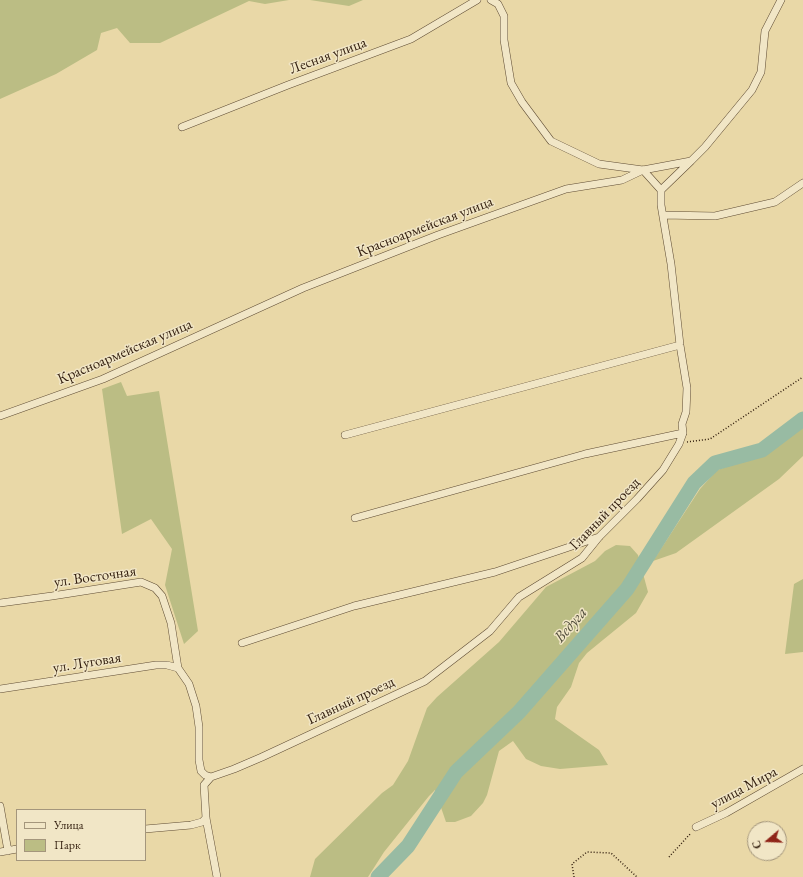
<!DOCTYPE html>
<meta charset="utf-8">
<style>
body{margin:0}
#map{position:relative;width:803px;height:877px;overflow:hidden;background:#e9d8a7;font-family:"EB Garamond",serif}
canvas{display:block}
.legend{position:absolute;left:16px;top:809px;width:130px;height:52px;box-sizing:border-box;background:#f1e6c6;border:1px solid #a4967c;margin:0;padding:5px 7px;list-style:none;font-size:12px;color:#311d0d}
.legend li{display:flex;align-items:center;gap:8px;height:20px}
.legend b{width:20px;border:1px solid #a4967c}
.north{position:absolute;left:747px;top:821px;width:40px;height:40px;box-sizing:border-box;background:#f1e6c6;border:1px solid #a4967c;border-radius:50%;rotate:251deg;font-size:11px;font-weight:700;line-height:16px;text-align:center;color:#311d0d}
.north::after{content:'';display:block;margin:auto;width:14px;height:18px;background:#8f2418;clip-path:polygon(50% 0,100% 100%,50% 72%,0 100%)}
</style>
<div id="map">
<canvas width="803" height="877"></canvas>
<ul class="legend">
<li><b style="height:5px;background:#f1e6c6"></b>Улица</li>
<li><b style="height:11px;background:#bbbd84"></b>Парк</li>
</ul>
<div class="north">С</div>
</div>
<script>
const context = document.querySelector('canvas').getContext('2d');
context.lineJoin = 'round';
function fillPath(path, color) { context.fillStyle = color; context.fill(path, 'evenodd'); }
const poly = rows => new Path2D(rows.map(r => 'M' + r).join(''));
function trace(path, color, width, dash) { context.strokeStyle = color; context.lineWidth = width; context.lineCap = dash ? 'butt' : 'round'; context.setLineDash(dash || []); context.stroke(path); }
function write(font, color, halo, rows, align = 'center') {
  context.font = font + ' "EB Garamond",serif'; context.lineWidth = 3; context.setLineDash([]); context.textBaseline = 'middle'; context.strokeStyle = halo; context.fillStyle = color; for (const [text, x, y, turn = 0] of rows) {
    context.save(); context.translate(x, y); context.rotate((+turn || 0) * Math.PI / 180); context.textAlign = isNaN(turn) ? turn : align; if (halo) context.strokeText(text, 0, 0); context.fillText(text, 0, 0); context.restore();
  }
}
const green = poly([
 [0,0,289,0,265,4,249,1,160,43,130,43,117,28,101,33,97,50,56,74,0,99],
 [310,0,363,0,349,6],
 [121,382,127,396,159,391,198,631,184,644,165,585,172,549,151,519,122,534,102,389],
 [803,424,803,456,779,479,676,553,653,561,700,489,717,470,760,456],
 [616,545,630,546,638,555,648,592,636,613,587,653,579,663,571,687,557,707,555,719,599,750,608,765,560,769,541,766,526,759,513,741,499,751,487,795,483,803,471,816,455,822,446,822,435,790,429,796,384,852,368,877,310,877,315,859,382,793,393,785,408,761,427,708,437,697,499,642,546,587,595,561,605,551],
 [803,579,803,652,785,654,794,584]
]);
const river = poly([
 [378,877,408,846,456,772,519,712,627,589,694,483,715,463,762,450,803,419]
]);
const path = poly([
 [687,442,710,439,803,377],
 [669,857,691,833],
 [574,877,572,864,587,852,611,853,637,877]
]);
const minor = poly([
 [491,0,498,4,504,16,504,40,511,83,522,102,551,141,599,164,643,170],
 [182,127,288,85,411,39,477,0],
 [661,190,691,161],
 [663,215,715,216,775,202,803,183],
 [0,416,103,379,303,288,438,235,566,189,622,180,643,170,691,161,705,147,752,90,761,72,765,31,781,0],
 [345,435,680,345],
 [355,518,585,454,683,433],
 [0,603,52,596,141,582,155,588,162,596,171,623,178,668,189,684,196,706,199,727,199,760,201,771,205,775,211,777,204,785,206,818,217,877],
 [242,643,354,606,495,572,599,537],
 [0,689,156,665,167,665,178,668],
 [211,777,234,769,262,757,425,681,490,631,519,597,582,558,599,537,637,499,663,470,679,444,683,433,682,424,686,412,687,388,680,345,671,264,661,205,661,190,643,170],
 [0,806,8,851],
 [696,827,726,813,803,769],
 [145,829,191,825,202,822,206,818],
 [0,852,17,849]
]);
const streetNames = [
 ["Лесная улица",328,56,-20],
 ["Красноармейская улица",425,227,-21],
 ["Красноармейская улица",125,352,-23],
 ["Главный проезд",605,514,-46],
 ["ул. Восточная",95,577,-8],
 ["ул. Луговая",87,663,-9],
 ["Главный проезд",351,701,-25],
 ["улица Мира",744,788,-28]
];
const waterNames = [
 ["Ведуга",571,625,-49]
];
fillPath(green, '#bbbd84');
trace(river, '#98bba3', 15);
trace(minor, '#5f4c34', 8);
trace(path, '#311d0d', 1.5, [1, 2]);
trace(minor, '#f1e6c6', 7);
write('15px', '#311d0d', '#f1e6c6', streetNames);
write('italic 16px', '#504c3a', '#f1e6c6', waterNames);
</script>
